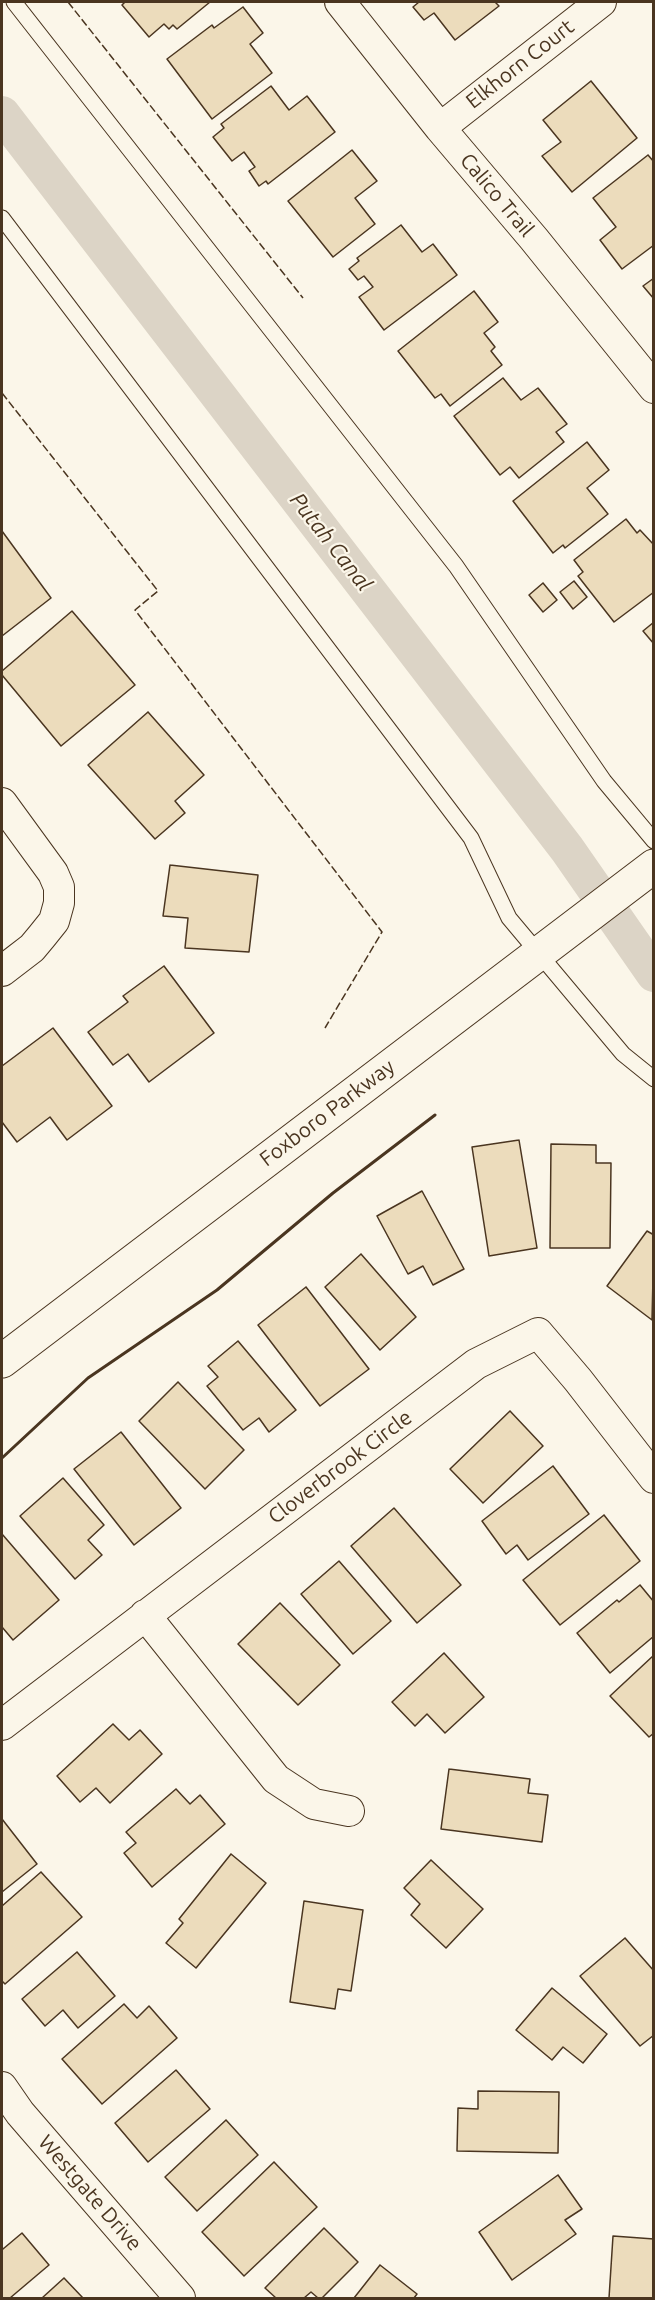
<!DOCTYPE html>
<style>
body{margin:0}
#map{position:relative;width:655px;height:2300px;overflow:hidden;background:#fbf6e9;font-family:Ubuntu,sans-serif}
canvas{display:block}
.frame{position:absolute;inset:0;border:3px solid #4a3520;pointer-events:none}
</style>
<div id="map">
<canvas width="655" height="2300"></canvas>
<div class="frame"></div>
</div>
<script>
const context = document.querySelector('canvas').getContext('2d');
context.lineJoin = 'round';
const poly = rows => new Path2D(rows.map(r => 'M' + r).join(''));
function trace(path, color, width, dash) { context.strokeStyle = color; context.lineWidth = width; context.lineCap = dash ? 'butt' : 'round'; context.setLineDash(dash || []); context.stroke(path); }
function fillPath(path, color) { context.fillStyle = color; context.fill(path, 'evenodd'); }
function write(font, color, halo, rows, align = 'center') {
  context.font = font + ' Ubuntu,sans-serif'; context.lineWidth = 4.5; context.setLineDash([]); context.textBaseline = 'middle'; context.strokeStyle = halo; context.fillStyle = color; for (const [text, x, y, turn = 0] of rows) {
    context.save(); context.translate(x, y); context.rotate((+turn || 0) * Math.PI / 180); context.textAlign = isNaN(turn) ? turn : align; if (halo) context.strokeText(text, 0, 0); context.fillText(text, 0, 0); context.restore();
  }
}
const canal = poly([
 [2,114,567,849,654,974]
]);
const building = poly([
 [125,2,210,2,177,29,173,25,169,29,164,24,149,37,122,5,125,2],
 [419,2,495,2,499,6,455,40,434,13,424,20,413,7,419,2],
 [243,7,263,33,250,44,272,73,212,119,167,59,212,25,214,28,243,7],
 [591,81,637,138,572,192,542,156,561,142,543,120,591,81],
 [271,86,289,110,307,96,335,132,268,184,266,181,259,186,249,171,255,167,244,152,232,161,213,137,224,128,221,124,271,86],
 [352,150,377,181,355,198,375,224,333,257,288,201,352,150],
 [648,155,654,162,654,245,622,269,600,240,616,227,593,198,648,155],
 [401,225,422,252,433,244,457,275,384,330,359,297,373,287,364,276,358,280,349,269,359,261,357,258,401,225],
 [654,278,654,299,643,286,654,278],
 [474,291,498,322,484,333,495,347,491,351,502,365,450,406,441,394,435,398,398,351,474,291],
 [503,378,521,400,538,388,567,424,556,432,564,442,519,478,510,467,500,475,454,416,503,378],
 [587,442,609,470,587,488,608,514,565,548,563,545,553,553,513,501,587,442],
 [626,519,637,533,640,530,654,545,654,592,614,622,578,576,583,572,574,560,626,519],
 [2,531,51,598,2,636,2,531],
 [574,581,587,597,573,609,560,592,574,581],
 [543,583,557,600,543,612,529,595,543,583],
 [72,611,135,685,61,746,2,675,2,671,72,611],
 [654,622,654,644,643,631,654,622],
 [148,712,204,775,175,801,185,813,155,839,88,765,148,712],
 [170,865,258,875,249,952,185,948,188,918,163,916,170,865],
 [164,966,214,1033,149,1082,128,1054,113,1065,88,1032,128,1002,123,996,164,966],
 [53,1028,112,1106,67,1140,50,1117,17,1142,2,1122,2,1066,53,1028],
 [519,1140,537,1248,489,1256,472,1147,519,1140],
 [551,1144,596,1145,596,1163,611,1163,610,1248,550,1248,551,1144],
 [422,1191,464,1269,433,1285,423,1266,408,1274,377,1216,422,1191],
 [647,1231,654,1235,652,1320,607,1286,647,1231],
 [361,1254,416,1317,380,1350,325,1287,361,1254],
 [306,1287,369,1369,320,1406,258,1325,306,1287],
 [238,1341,296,1410,269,1432,259,1418,243,1430,207,1386,218,1377,208,1366,238,1341],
 [178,1382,244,1450,205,1489,139,1421,178,1382],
 [510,1411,543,1446,483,1503,450,1469,510,1411],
 [121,1432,181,1508,134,1545,74,1469,121,1432],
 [553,1466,589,1514,528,1560,517,1545,506,1554,482,1521,553,1466],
 [63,1478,104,1525,88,1540,102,1555,75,1579,20,1516,63,1478],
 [394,1508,461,1585,417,1623,351,1546,394,1508],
 [604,1515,640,1561,560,1625,523,1580,604,1515],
 [2,1534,59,1600,13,1640,2,1627,2,1534],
 [339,1561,391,1621,353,1654,301,1594,339,1561],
 [640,1585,654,1602,654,1636,610,1673,577,1633,617,1600,619,1602,640,1585],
 [280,1603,340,1665,298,1705,238,1644,280,1603],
 [444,1653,484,1697,445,1733,427,1714,415,1726,392,1702,444,1653],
 [654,1655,654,1733,649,1737,610,1696,654,1655],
 [113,1724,129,1740,140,1730,162,1754,110,1803,96,1788,80,1802,57,1776,113,1724],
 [449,1769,530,1779,528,1793,548,1795,542,1842,441,1829,449,1769],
 [176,1789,190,1804,200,1795,225,1824,152,1887,124,1853,136,1843,126,1832,176,1789],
 [2,1819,37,1864,2,1892,2,1819],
 [231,1854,266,1883,196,1968,166,1943,183,1923,179,1919,231,1854],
 [431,1860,483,1909,446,1948,411,1915,420,1904,404,1888,431,1860],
 [41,1872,82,1917,5,1984,2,1981,2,1906,41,1872],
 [304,1901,363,1910,351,1991,338,1989,335,2009,290,2002,304,1901],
 [625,1938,654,1971,654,2035,640,2046,580,1976,625,1938],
 [77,1952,115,1996,78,2028,63,2010,45,2026,22,1999,77,1952],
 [552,1988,607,2034,583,2063,563,2047,552,2060,516,2030,552,1988],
 [124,2004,137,2018,149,2006,177,2038,102,2104,62,2059,124,2004],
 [176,2070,210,2109,148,2162,115,2123,176,2070],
 [478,2091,559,2092,558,2153,457,2151,458,2108,478,2109,478,2091],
 [226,2120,258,2155,197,2211,165,2177,226,2120],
 [274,2162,317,2207,244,2276,202,2232,274,2162],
 [558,2175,582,2209,565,2220,576,2234,512,2280,479,2232,558,2175],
 [324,2228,358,2262,322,2298,318,2298,311,2292,304,2298,276,2298,265,2288,324,2228],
 [22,2233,49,2265,10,2298,2,2298,2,2247,3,2249,22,2233],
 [613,2236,654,2239,654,2298,609,2298,613,2236],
 [380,2265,417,2294,414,2298,354,2298,380,2265],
 [64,2278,83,2298,42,2298,64,2278]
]);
const service = poly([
 [14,2,456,566,604,781,654,841],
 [2,218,471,838,509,918,623,1054,654,1079]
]);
const minor = poly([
 [340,2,440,128,534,239,654,388],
 [440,128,601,2],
 [2,803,53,873,59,887,59,903,54,921,42,936,32,948,2,971],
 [145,1615,276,1779,314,1804,349,1811],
 [2,1725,476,1364,538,1333,578,1380,654,1478],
 [2,2087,20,2113,180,2298]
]);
const secondary = poly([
 [2,1361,654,866]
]);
const fence = poly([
 [68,2,303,298],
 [2,393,158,591,135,610,382,932,325,1028]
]);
const wall = poly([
 [2,1458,88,1378,217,1290,333,1193,435,1115]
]);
const streetNames = [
 ["Elkhorn Court",520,64,-38],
 ["Calico Trail",497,195,50],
 ["Foxboro Parkway",327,1113,-37],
 ["Cloverbrook Circle",340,1467,-37],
 ["Westgate Drive",90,2193,49]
];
const waterNames = [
 ["Putah Canal",331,542,52]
];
trace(canal, '#dcd4c6', 36);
fillPath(building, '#ecdcbc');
trace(building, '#4a3520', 1.5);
trace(service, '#4a3520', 17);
trace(minor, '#4a3520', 32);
trace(secondary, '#4a3520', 35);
trace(service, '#fbf6e9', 15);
trace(minor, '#fbf6e9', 30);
trace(secondary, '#fbf6e9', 33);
trace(fence, '#4a3520', 1.5, [8, 3]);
trace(wall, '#4a3520', 3);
write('21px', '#4a3520', '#fbf6e9', streetNames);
write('italic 22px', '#4a3520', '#fbf6e9', waterNames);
</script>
